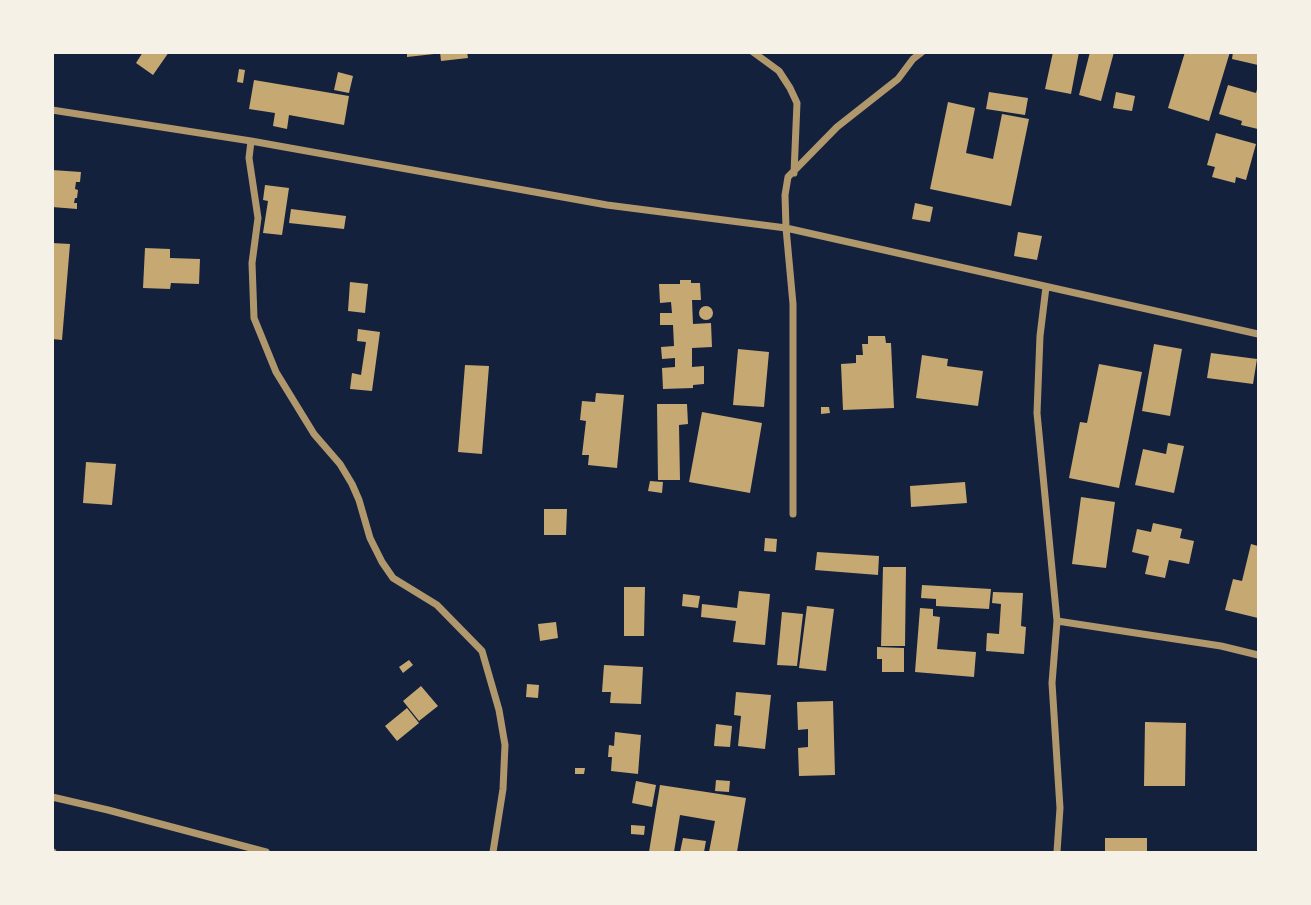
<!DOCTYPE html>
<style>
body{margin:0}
#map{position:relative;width:1311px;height:905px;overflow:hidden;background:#14213d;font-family:Manrope,sans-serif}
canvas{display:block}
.frame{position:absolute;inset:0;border:54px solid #f6f1e7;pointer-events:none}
</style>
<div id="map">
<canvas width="1311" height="905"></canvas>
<div class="frame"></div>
</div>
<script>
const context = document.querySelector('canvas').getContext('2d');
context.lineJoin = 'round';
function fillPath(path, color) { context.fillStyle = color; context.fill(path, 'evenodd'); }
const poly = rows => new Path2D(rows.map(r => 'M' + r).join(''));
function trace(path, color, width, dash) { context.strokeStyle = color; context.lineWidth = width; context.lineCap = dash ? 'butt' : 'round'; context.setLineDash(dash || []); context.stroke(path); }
const building = poly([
 [143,52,169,52,153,75,136,63],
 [407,52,434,52,434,54,407,57],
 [440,52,467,52,468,58,441,61],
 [1053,52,1079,52,1071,94,1045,89],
 [1090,52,1114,52,1101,101,1079,95],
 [1185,52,1230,52,1209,121,1168,108],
 [1233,52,1258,52,1258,65,1232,59],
 [239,69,245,70,243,83,237,82],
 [338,72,353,76,349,93,334,90],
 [254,80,349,96,344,125,289,115,287,129,273,126,275,113,249,109],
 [1228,85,1256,93,1258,86,1258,129,1241,125,1242,121,1219,114],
 [989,92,1028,98,1025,115,986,109],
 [1116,92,1135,96,1132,111,1113,108],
 [948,102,975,108,966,153,993,159,1002,114,1029,119,1011,206,930,189],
 [1216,133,1256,144,1246,180,1236,177,1235,183,1212,177,1215,167,1207,165],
 [52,170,81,172,80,182,76,182,75,189,78,190,77,198,75,198,74,203,77,203,77,209,52,207],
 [265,185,289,188,282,235,263,233,268,201,263,200],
 [915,203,933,207,930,222,912,219],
 [291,209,346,216,344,229,289,223],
 [1018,232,1042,236,1037,260,1014,256],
 [52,243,70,244,62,340,52,339],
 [145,248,170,249,170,258,200,259,199,284,171,283,170,289,143,288],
 [680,280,691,280,691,283,700,283,701,300,692,300,693,324,711,323,712,347,692,348,692,367,704,366,704,384,693,385,693,388,663,389,662,368,675,367,675,358,662,359,661,347,674,346,673,325,660,325,660,313,672,313,671,302,660,303,659,284,680,284],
 [350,282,368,284,365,313,348,311],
 '699 313a7 7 0 1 1 14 0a7 7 0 1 1-14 0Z',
 [358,329,380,332,372,391,350,389,352,373,361,375,366,342,357,341],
 [868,336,885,336,886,343,891,343,894,408,843,410,841,364,856,363,856,355,863,355,862,344,868,344],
 [1154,344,1182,349,1170,416,1142,411],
 [738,349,769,352,764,407,733,405],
 [1211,353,1257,359,1253,384,1207,378],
 [922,355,948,359,947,366,983,371,978,406,916,398],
 [1099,364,1142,372,1119,488,1069,478,1080,422,1087,423],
 [465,365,489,366,482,454,458,452],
 [596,393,624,395,617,468,588,465,589,455,582,455,586,421,580,420,582,401,595,402],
 [657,404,687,404,688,424,679,425,680,480,658,480],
 [821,407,829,407,830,413,821,414],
 [702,412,762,423,750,493,689,482],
 [1168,443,1184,446,1174,493,1135,485,1143,449,1166,454],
 [86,462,116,464,112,505,83,503],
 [650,481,663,482,662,493,648,491],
 [965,482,967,503,911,507,910,486],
 [1081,497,1115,502,1106,568,1072,564],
 [544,509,567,509,566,535,544,535],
 [1153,523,1182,529,1180,538,1194,541,1189,564,1169,560,1165,578,1145,574,1149,556,1132,552,1137,529,1151,532],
 [765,538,777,539,776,552,764,551],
 [1251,544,1258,546,1258,618,1225,610,1233,579,1242,581],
 [817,552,879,556,878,575,815,570],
 [883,567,906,567,905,646,881,646],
 [922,585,991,589,989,609,936,606,936,599,921,598],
 [624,587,645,587,644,636,624,636],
 [739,591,770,594,765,645,733,642,736,621,701,617,702,604,737,608],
 [993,592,1023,593,1021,626,1026,627,1024,654,986,651,987,633,999,634,1001,604,992,603],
 [683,594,700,596,698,608,682,606],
 [807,606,834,609,826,671,799,668],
 [920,608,933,609,933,616,940,617,937,649,976,652,974,677,915,672],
 [782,612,803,614,797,666,777,665],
 [556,622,558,638,540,641,538,624],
 [877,647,904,648,904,672,882,672,882,659,877,659],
 [409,660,413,665,403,673,399,667],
 [604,665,643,667,641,704,610,703,611,692,602,692],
 [527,684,539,685,538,698,526,697],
 [421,686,438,706,419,721,403,701],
 [736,692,771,695,765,749,738,746,741,716,734,715],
 [833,701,835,775,799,776,798,748,808,747,808,729,798,730,797,702],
 [407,708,419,723,397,741,385,726],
 [1145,722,1186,723,1185,786,1144,786],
 [716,724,732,726,730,747,714,746],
 [615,732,641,735,638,774,611,771,612,757,608,757,609,745,614,746],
 [575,768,585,768,584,774,575,774],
 [716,780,730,781,729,792,715,791],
 [636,781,656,785,652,807,632,803],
 [660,785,746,798,737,852,709,852,715,821,680,815,674,852,649,852],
 [631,825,645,826,644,835,631,834],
 [683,838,706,841,704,852,680,852],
 [1105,838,1147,838,1147,852,1105,852]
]);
const minor = poly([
 [753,52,779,71,790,88,797,103,794,173],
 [52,110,251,141,607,205,786,228,1258,334],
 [251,141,249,158,258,218,252,263,254,318,276,372,314,434,340,464,352,484,359,500,370,538,382,562,393,578,437,605,482,651,499,710,505,745,503,789,493,852],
 [1046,287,1040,336,1037,413,1057,621,1052,683,1060,808,1057,852],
 [793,514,793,304,786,228,785,195,788,177,837,127,898,79,913,59,922,52],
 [1057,621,1221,646,1258,655],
 [52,797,108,810,266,852],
 [52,852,53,852]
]);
fillPath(building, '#c6a872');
trace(minor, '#b1986c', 7);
</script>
